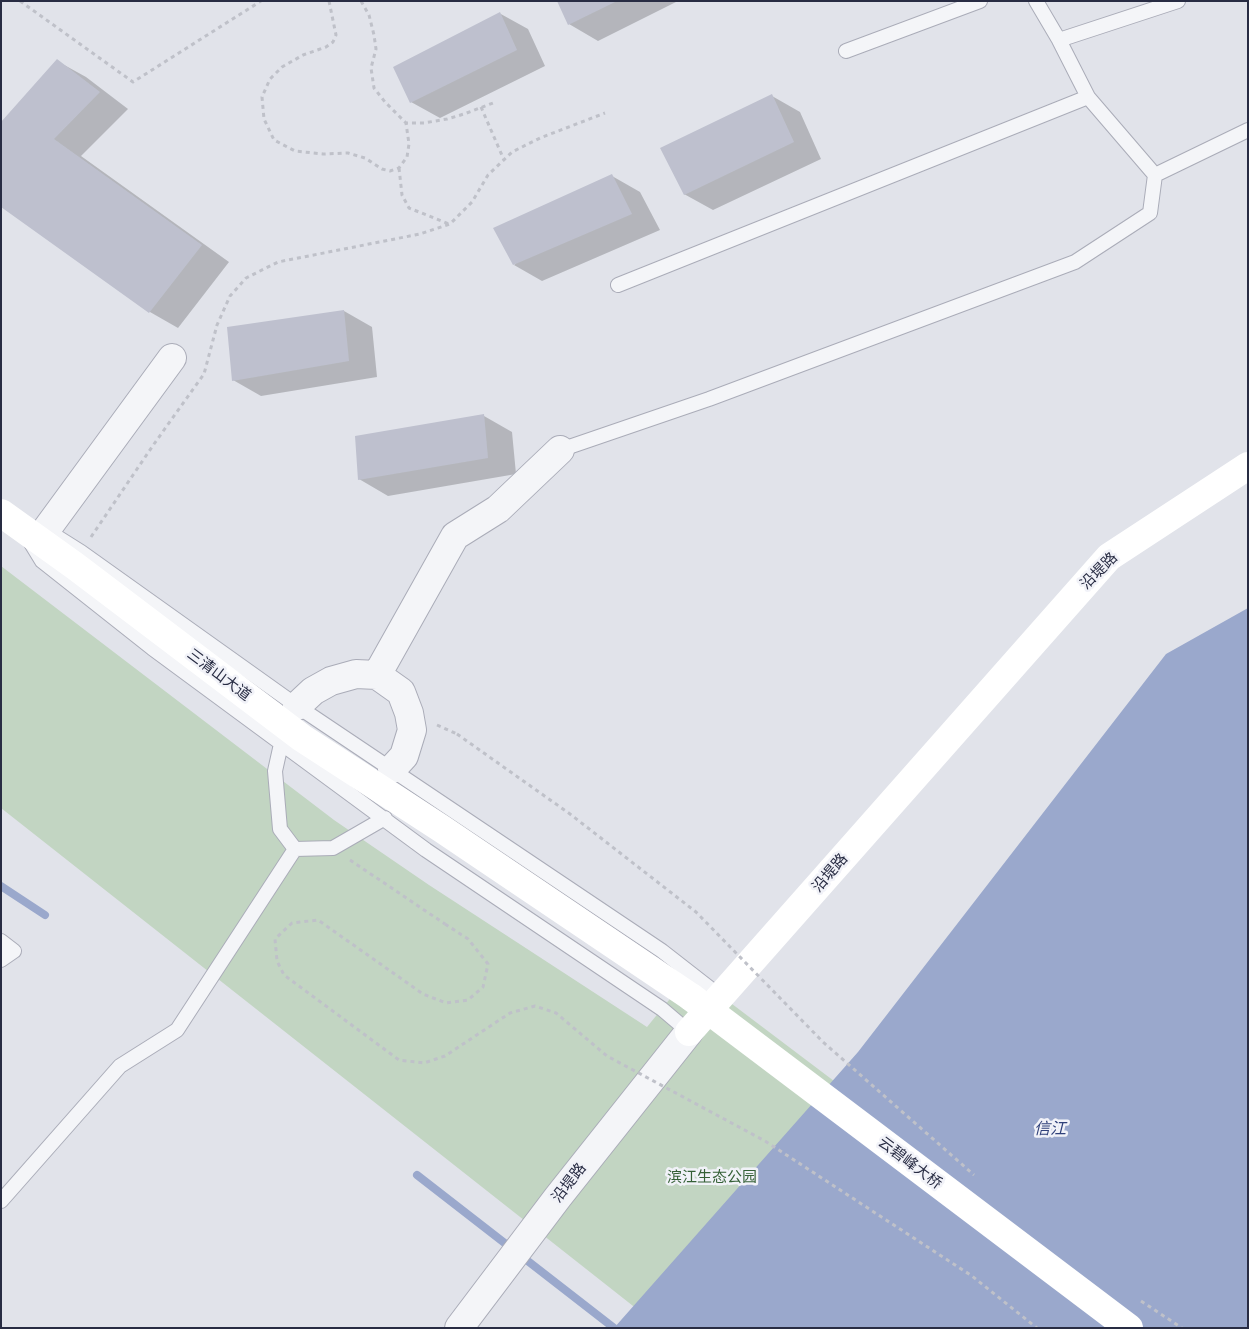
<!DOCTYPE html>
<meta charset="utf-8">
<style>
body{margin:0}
#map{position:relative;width:1249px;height:1329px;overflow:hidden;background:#e1e3ea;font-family:Mulish,sans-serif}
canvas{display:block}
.frame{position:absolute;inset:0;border:2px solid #282c43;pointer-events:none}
</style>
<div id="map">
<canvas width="1249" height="1329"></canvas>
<div class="frame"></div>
</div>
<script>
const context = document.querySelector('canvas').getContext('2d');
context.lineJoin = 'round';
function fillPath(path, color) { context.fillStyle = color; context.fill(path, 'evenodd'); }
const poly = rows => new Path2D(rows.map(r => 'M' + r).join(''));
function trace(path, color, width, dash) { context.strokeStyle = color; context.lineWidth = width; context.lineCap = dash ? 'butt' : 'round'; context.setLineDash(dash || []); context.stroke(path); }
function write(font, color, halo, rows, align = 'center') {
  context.font = font + ' Mulish,"Noto Sans SC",sans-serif'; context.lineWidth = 5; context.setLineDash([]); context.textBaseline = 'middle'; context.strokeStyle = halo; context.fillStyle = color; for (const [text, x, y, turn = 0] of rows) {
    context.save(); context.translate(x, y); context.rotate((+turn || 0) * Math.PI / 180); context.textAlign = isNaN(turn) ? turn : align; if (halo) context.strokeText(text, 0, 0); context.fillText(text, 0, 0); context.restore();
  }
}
const green = poly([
 [1,566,334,820,429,885,647,1027,691,973,1161,1328,661,1328,1,808]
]);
const water = poly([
 [1248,608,1248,1328,614,1328,858,1052,1166,654]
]);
const shadow = poly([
 [558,1,678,1,598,41,569,24],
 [499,13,528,29,545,66,440,118,411,102],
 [57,61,86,77,128,109,81,156,229,262,178,328,150,312,1,205],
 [772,96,800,112,821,159,713,210,684,194],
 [612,176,640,192,660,230,542,281,514,265],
 [344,311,372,327,377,377,261,396,233,380,228,328],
 [484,416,512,432,516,474,388,496,359,479]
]);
const stream = poly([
 [1,886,45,915],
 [417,1175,614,1328]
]);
const building = poly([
 [557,1,617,1,568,25],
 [500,12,517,50,410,103,393,67],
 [57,59,100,92,54,139,202,245,149,313,1,207,1,122],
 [772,94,794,142,684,195,660,148],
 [612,174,632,214,513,265,493,228],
 [344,310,349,361,232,381,227,327],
 [484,414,488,458,358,480,355,436]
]);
const path = poly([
 [20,1,133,82,261,1],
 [329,1,336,35,333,42,326,47,303,55,282,67,270,79,262,97,264,119,274,140,295,151,323,154,348,153,365,158,382,169,390,171,399,168,407,157,409,144,406,123,424,123,447,119,464,114,493,103],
 [361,1,369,15,374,35,376,49,371,68,374,88,385,102,406,123],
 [481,107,504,160],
 [399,168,402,195,409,208,449,224],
 [91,537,154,444,204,374,217,325,230,296,246,278,278,262,420,234,450,224,472,202,488,175,512,152,540,138,605,113],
 [437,725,457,734],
 [350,860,445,924]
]);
const lane = poly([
 [1036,1,1059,40,1088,97,1155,175],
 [1059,40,1178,1],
 [846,51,980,1],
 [618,285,1088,97],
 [560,450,709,399,1075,262,1150,213,1155,175,1248,130],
 [54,535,81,552,297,706,662,951,721,997],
 [31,543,42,561,152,648,426,850,662,1009,689,1032],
 [281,744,275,771,280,829,295,849,333,848,385,818],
 [1,941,14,951,1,960],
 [1,1201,120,1066,177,1030,295,849]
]);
const street = poly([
 [46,530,172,358],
 [377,675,455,536,498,509,560,450],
 [297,706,313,691,331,681,356,674,377,675,401,692,409,713,412,730,404,756,392,769],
 [459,1328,558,1197,689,1032]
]);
const secondary = poly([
 [1,513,75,566,302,738,442,829,691,997],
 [689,1032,1109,557,1248,466]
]);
const pathBridge = poly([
 [457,734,570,814,696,912,823,1042,974,1175],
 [445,924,468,939,488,964,483,987,468,1000,446,1003,423,994,318,920,292,923,275,939,277,961,284,975,399,1060,424,1063,445,1056,510,1013,535,1006,556,1013,607,1056,765,1141,972,1276,1037,1328],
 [1141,1301,1182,1328]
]);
const secondaryBridge = poly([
 [691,997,1129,1328]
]);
const streetNames = [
 ["沿堤路",1099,571,-45],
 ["三清山大道",219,675,37],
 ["沿堤路",830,873,-49],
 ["云碧峰大桥",910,1163,37],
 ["沿堤路",569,1183,-52]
];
const parkNames = [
 ["滨江生态公园",712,1177]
];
const waterNames = [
 ["信江",1050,1129]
];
fillPath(green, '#c2d5c2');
fillPath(water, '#9aa8cc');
fillPath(shadow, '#0003');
trace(stream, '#9aa8cc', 8);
fillPath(building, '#bec0ce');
trace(lane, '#aaacb8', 16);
trace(street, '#aaacb8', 30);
trace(path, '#bfc1c9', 3, [4, 4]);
trace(lane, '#f4f5f8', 14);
trace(street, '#f4f5f8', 28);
trace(secondary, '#fff', 28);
trace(pathBridge, '#bfc1c9', 3, [4, 4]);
trace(secondaryBridge, '#fff', 28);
write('15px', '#282c43', '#f1f2f8', streetNames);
write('15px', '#356036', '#f1f2f8', parkNames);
write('italic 16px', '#30417a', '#f1f2f8', waterNames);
</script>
